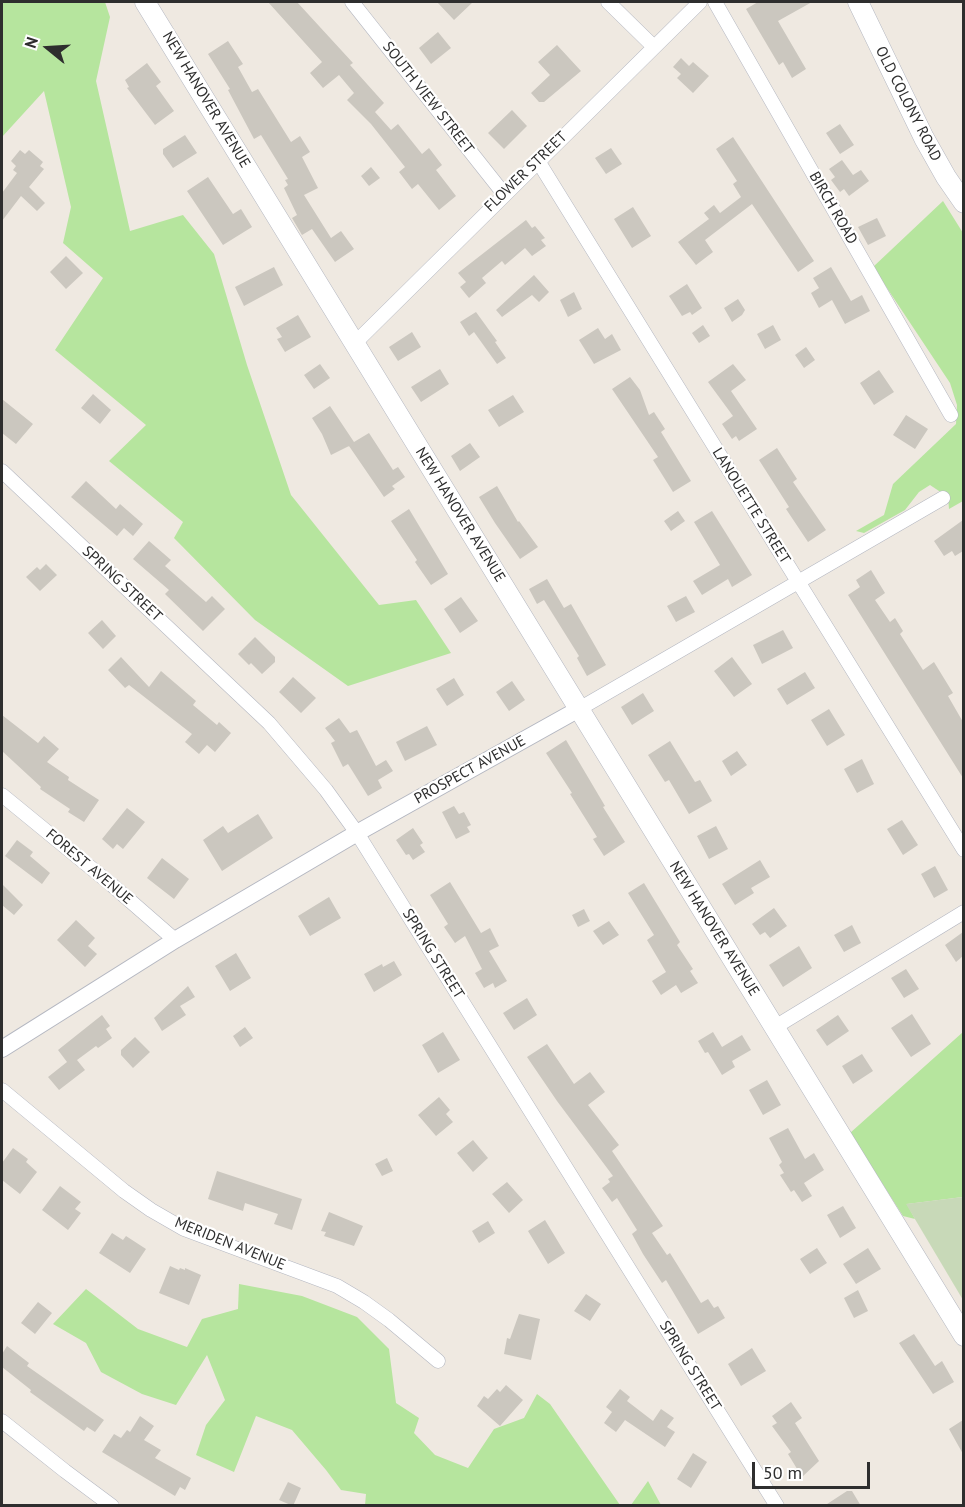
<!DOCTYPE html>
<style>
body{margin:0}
#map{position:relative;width:965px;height:1507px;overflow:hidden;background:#efe9e1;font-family:"PT Sans",sans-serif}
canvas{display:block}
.frame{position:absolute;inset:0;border:3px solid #2e2e2e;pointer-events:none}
.north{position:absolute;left:18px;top:18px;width:60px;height:60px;-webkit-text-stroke:4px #fff;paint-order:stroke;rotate:288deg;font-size:16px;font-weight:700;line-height:24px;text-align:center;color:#2e2e2e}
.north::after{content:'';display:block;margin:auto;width:21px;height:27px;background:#2e2e2e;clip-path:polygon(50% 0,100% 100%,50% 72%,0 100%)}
.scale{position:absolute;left:752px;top:1462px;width:118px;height:27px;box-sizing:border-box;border:3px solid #2e2e2e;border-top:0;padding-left:8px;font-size:18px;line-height:21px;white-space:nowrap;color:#2e2e2e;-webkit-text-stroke:4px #fff;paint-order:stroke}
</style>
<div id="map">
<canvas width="965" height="1507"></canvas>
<div class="frame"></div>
<div class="north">N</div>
<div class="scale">50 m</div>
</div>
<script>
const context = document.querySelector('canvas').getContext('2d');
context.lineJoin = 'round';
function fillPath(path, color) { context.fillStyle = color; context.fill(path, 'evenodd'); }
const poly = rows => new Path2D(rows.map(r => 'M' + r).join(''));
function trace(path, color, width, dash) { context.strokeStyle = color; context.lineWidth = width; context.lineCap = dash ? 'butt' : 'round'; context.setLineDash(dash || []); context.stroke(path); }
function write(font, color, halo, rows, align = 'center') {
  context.font = font + ' "PT Sans",sans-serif'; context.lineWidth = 4.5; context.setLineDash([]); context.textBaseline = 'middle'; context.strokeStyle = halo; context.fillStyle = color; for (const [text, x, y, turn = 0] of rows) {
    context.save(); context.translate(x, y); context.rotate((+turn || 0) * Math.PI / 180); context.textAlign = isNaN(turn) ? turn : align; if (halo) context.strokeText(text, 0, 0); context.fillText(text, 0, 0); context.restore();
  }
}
const green = poly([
 [2,2,105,2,110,17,96,81,130,231,183,215,214,254,247,365,291,495,379,605,416,600,451,653,348,686,255,620,174,538,183,522,109,461,146,425,55,350,103,278,63,243,71,207,44,91,2,137],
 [943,201,963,233,963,501,949,509,948,497,930,485,919,492,905,510,864,533,856,531,884,515,893,484,956,424,957,405,950,383,873,267],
 [963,1032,963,1197,907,1204,915,1219,903,1216,850,1133],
 [239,1284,302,1296,357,1317,389,1349,396,1403,419,1418,414,1433,435,1455,468,1468,494,1429,524,1418,537,1394,550,1404,620,1505,365,1505,366,1494,341,1490,326,1470,292,1430,256,1416,234,1472,196,1455,206,1425,225,1400,207,1355,176,1405,142,1394,101,1372,86,1343,53,1324,86,1289,138,1329,187,1347,202,1319,238,1309],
 [648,1481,661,1505,631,1505]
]);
const cemetery = poly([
 [963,1197,964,1197,963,1300,906,1204]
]);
const building = poly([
 [268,2,297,2,353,63,350,65,384,103,375,112,391,130,398,124,422,154,429,148,442,165,436,170,456,196,439,210,418,184,412,189,399,172,405,167,371,124,347,100,354,93,339,75,323,88,310,73,322,62],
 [437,2,473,2,454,20],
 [758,2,812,2,778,21,806,69,792,78,783,62,779,65,746,9],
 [438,32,451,48,431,64,419,48],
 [228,41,243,64,238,67,252,92,258,89,291,142,300,136,310,152,302,157,318,188,304,195,331,238,341,231,354,249,335,262,312,229,302,235,292,218,297,215,284,188,288,185,285,180,288,179,261,135,254,139,228,90,230,89,208,54],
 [557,45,581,71,544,102,539,102,531,93,550,75,538,62],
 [681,58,689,66,693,62,709,76,693,93,677,78,681,74,673,67],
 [147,63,161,82,156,86,174,111,155,125,127,88,129,87,125,80],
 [512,110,527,126,504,149,488,133],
 [840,124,854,145,840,154,826,133],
 [185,135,197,153,173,168,163,154,163,149],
 [733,137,814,261,798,272,752,204,705,240,713,252,696,265,678,242,709,219,704,213,714,205,720,213,741,197,733,184,737,181,716,149],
 [611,148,622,164,606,174,595,158],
 [20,150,25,154,29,150,43,162,40,166,44,169,29,187,45,203,37,211,21,196,2,221,2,193,17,173,13,170,16,166,11,161],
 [842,160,853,175,861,170,869,181,849,196,844,189,840,192,831,180,835,177,829,169],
 [371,167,380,178,369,186,361,176],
 [208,177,233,214,241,209,252,227,223,245,187,191],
 [633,207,651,236,632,248,614,219],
 [877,218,886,236,868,245,858,227],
 [526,220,532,228,535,226,545,238,541,240,546,246,532,256,525,248,505,265,502,261,482,278,486,283,469,298,460,287,466,282,458,273],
 [66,256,83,273,66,289,50,272],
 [274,267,283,285,244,306,235,287],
 [831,267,851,301,862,295,870,311,845,324,832,300,819,308,811,293,819,288,813,278],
 [534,275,549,292,539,302,532,295,502,317,496,310],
 [687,284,702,308,692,315,690,312,682,316,669,296],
 [574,292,582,309,568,317,560,300],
 [738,299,745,310,742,315,732,322,724,308],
 [476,312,497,341,495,342,506,358,497,364,474,332,469,336,460,322],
 [298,315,311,337,285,352,277,339,282,337,276,328],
 [703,325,710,336,699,343,692,333],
 [773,325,781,340,765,349,757,334],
 [598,328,605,339,612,334,621,350,594,364,579,340],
 [412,332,421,347,398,361,389,347],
 [806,347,815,360,804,368,795,355],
 [320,364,330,378,314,389,304,375],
 [733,364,746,380,731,391,757,429,739,441,736,436,732,439,722,424,733,416,708,382],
 [440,369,449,384,421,402,411,387],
 [879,370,894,392,874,405,860,383],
 [630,377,640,390,649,415,654,412,665,429,661,432,691,481,673,492,653,460,658,457,612,389],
 [93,394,111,410,100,424,81,408],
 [513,395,524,412,499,427,488,410],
 [2,399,33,424,16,444,2,433],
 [330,406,354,442,369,433,393,470,398,467,405,477,392,486,395,489,384,497,349,446,353,444,331,455,322,434,312,418],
 [906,415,928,429,915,449,893,435],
 [470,443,480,457,460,471,451,456],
 [777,448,797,479,793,482,826,530,808,542,786,509,789,507,759,460],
 [86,481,116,509,120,504,143,524,133,536,124,528,117,536,71,497],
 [497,486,518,522,519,521,538,547,520,559,495,523,479,497],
 [409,509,448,574,431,585,415,562,417,560,391,521],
 [678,511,685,521,671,531,664,521],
 [712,511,752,575,732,587,728,579,702,595,693,581,720,565,694,522],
 [963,520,963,551,955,556,952,551,944,556,934,541],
 [149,541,171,560,165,566,206,602,212,596,225,609,203,631,165,594,169,590,133,559],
 [46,564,57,575,40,591,26,577,37,567,40,570],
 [871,570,885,593,875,600,890,622,895,618,903,631,900,634,923,670,934,662,953,693,948,696,963,722,963,778,848,595,860,587,856,580],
 [547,579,564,608,571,604,606,665,587,676,577,658,579,656,544,600,537,604,529,589],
 [686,596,695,612,676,622,667,606],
 [461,597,478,621,460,633,444,609],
 [102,620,116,636,103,649,88,633],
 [783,630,793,648,762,664,753,645],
 [255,637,275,657,275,662,262,674,251,663,249,665,238,654],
 [121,657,149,687,161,671,196,701,193,705,217,725,219,722,231,733,215,752,207,745,199,754,185,742,192,734,129,685,125,688,108,670],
 [732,657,752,684,734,697,714,671],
 [805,672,815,688,787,705,777,689],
 [293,677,316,698,301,713,279,692],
 [454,678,464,695,447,706,436,689],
 [512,681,525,700,509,711,496,692],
 [643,693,654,711,632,725,621,707],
 [829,709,845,735,827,746,811,720],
 [2,715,38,743,44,736,59,749,47,762,69,777,68,780,99,800,84,822,68,812,70,809,40,789,41,787,2,751],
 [339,718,350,733,357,730,376,766,386,760,393,771,378,780,382,788,368,796,348,764,343,767,331,743,335,741,325,728],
 [427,726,437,745,405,761,396,742],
 [566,740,605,806,603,807,625,842,604,856,593,839,597,837,570,794,572,793,546,753],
 [670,741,695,782,700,780,712,801,689,814,669,780,665,782,648,755],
 [737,751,747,765,731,776,722,761],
 [862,759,874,784,857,793,844,769],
 [454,806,459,814,464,812,471,825,467,827,470,832,456,839,442,812],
 [127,808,145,822,123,849,117,844,113,849,102,839],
 [258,814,273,838,222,871,203,840,223,826,228,833],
 [902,820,918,845,903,855,887,829],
 [716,826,728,849,709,859,697,836],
 [413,828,423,843,420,845,425,852,413,860,409,854,406,855,396,840],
 [17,840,33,852,30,856,50,873,42,884,5,856],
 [162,858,189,879,174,899,147,878],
 [760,860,770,877,751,888,754,893,735,905,722,884],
 [935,866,948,890,934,898,921,874],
 [450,882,481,933,490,928,499,946,489,951,507,981,495,988,493,983,484,988,475,973,482,969,465,936,455,943,444,927,448,924,430,895],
 [644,883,680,942,677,945,693,969,690,971,698,983,681,993,676,985,661,995,652,981,666,972,647,940,654,935,628,893],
 [2,884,23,905,14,915,2,905],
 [329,897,341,918,310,936,298,916],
 [774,908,787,926,770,938,765,932,760,935,752,924],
 [584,909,590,921,578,927,572,915],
 [76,920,95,938,88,946,97,954,85,967,57,940],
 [609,921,619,935,603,945,593,931],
 [852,925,861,943,844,952,834,935],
 [963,932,963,956,956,962,945,945],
 [799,946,812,968,783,987,769,965],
 [236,953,251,978,230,991,215,966],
 [394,961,402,975,374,992,364,974,382,964,383,967],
 [906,969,919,989,904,998,891,978],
 [188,986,195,997,180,1006,186,1015,162,1031,154,1018],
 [527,998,537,1015,514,1030,503,1013],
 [912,1014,931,1044,911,1057,891,1028],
 [102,1015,110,1026,106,1029,112,1038,98,1048,96,1046,77,1060,85,1070,59,1090,48,1077,67,1062,58,1050],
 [838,1015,849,1031,827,1046,816,1030],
 [245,1027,253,1038,240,1047,233,1036],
 [443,1032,460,1060,438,1073,422,1045],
 [713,1032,722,1047,742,1035,751,1050,732,1061,735,1067,722,1075,708,1052,705,1053,698,1041],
 [135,1037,150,1052,133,1068,121,1055,121,1050],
 [547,1044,574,1084,590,1072,605,1092,588,1105,619,1145,612,1151,663,1226,652,1233,667,1255,670,1253,701,1303,708,1299,714,1308,718,1306,725,1318,698,1334,666,1280,662,1283,643,1254,632,1234,637,1230,617,1198,612,1202,602,1188,610,1182,608,1179,613,1176,557,1101,527,1057],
 [862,1054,873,1071,853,1084,842,1066],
 [767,1080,781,1105,763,1115,749,1090],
 [439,1097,450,1110,446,1114,453,1122,436,1136,418,1115],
 [788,1128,805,1159,814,1153,824,1170,804,1183,812,1196,802,1202,794,1190,791,1192,780,1175,784,1173,779,1165,782,1162,769,1138],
 [473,1140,488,1158,473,1172,457,1153],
 [13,1148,28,1159,26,1162,37,1172,20,1194,2,1180,2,1163],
 [387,1158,393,1171,382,1176,375,1164],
 [217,1171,302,1199,292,1230,274,1224,278,1214,245,1203,243,1211,208,1199],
 [507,1182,523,1200,509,1213,492,1194],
 [60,1186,81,1202,75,1209,81,1213,68,1230,42,1210],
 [843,1206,856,1228,840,1238,827,1215],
 [329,1212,363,1226,354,1246,324,1236,326,1232,321,1231],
 [545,1220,565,1253,548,1264,528,1231],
 [488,1221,495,1233,479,1243,472,1231],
 [112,1233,123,1240,126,1236,146,1249,130,1273,99,1253],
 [817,1248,827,1263,810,1274,800,1259],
 [868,1248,881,1269,856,1284,843,1264],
 [170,1266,179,1270,180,1268,185,1270,185,1268,201,1275,189,1305,159,1293],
 [858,1290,868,1311,854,1318,844,1298],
 [586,1294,601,1304,590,1321,574,1311],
 [38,1302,52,1313,35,1334,21,1323],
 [519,1314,540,1319,531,1360,504,1354,507,1338,510,1339],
 [914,1334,935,1366,942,1361,954,1382,933,1394,899,1343],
 [7,1346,29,1363,27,1366,104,1420,95,1432,87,1427,84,1431,30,1392,31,1390,2,1367,2,1354],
 [752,1348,766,1371,741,1386,728,1364],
 [506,1385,523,1400,500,1426,477,1406,484,1396,488,1399,497,1389,500,1392],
 [620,1389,630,1397,627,1401,653,1421,661,1409,674,1418,667,1427,675,1432,665,1447,625,1420,616,1432,604,1423,612,1412,606,1407],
 [791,1402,802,1418,795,1423,819,1461,802,1477,788,1454,791,1452,772,1426,777,1423,772,1416],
 [140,1416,154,1426,144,1440,161,1450,155,1458,191,1478,185,1490,180,1487,175,1496,102,1452,114,1434,121,1438,127,1430,130,1432],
 [963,1420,963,1454,949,1429],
 [693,1453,707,1462,691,1488,677,1479],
 [288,1482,301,1488,293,1506,279,1500],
 [847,1491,852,1491,861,1506,824,1506]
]);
const minor = poly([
 [352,2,504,194],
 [608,2,654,47],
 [715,2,951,415],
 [538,161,964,850],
 [354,344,700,2],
 [2,471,269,723,326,790,357,833,777,1506],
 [579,709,943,498],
 [2,795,112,885,175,940],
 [775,1027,964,912],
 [2,1090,124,1191,151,1210,184,1229,337,1286,364,1302,389,1320,438,1361],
 [2,1421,65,1471,112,1506]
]);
const tertiary = poly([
 [2,1049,175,940,357,833,579,709]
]);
const secondary = poly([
 [145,2,964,1336],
 [858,2,924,138,946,177,964,203]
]);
const streetNames = [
 ["SOUTH VIEW STREET",428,98,52],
 ["NEW HANOVER AVENUE",206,100,59],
 ["OLD COLONY ROAD",908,104,63],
 ["FLOWER STREET",526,172,-44],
 ["BIRCH ROAD",833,208,60],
 ["LANOUETTE STREET",751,506,58],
 ["NEW HANOVER AVENUE",460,515,58],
 ["SPRING STREET",122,584,43],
 ["PROSPECT AVENUE",470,770,-29],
 ["FOREST AVENUE",89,867,40],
 ["NEW HANOVER AVENUE",714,929,58],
 ["SPRING STREET",433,954,58],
 ["MERIDEN AVENUE",230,1244,22],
 ["SPRING STREET",690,1366,58]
];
fillPath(green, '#b6e59e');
fillPath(cemetery, '#c8d9b8');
fillPath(building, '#cbc7bf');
trace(minor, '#b4b7c1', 15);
trace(tertiary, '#b4b7c1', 18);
trace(secondary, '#b4b7c1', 21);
trace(minor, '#fff', 14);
trace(tertiary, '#fff', 16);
trace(secondary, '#fff', 20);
write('15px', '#2e2e2e', '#fff', streetNames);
</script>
